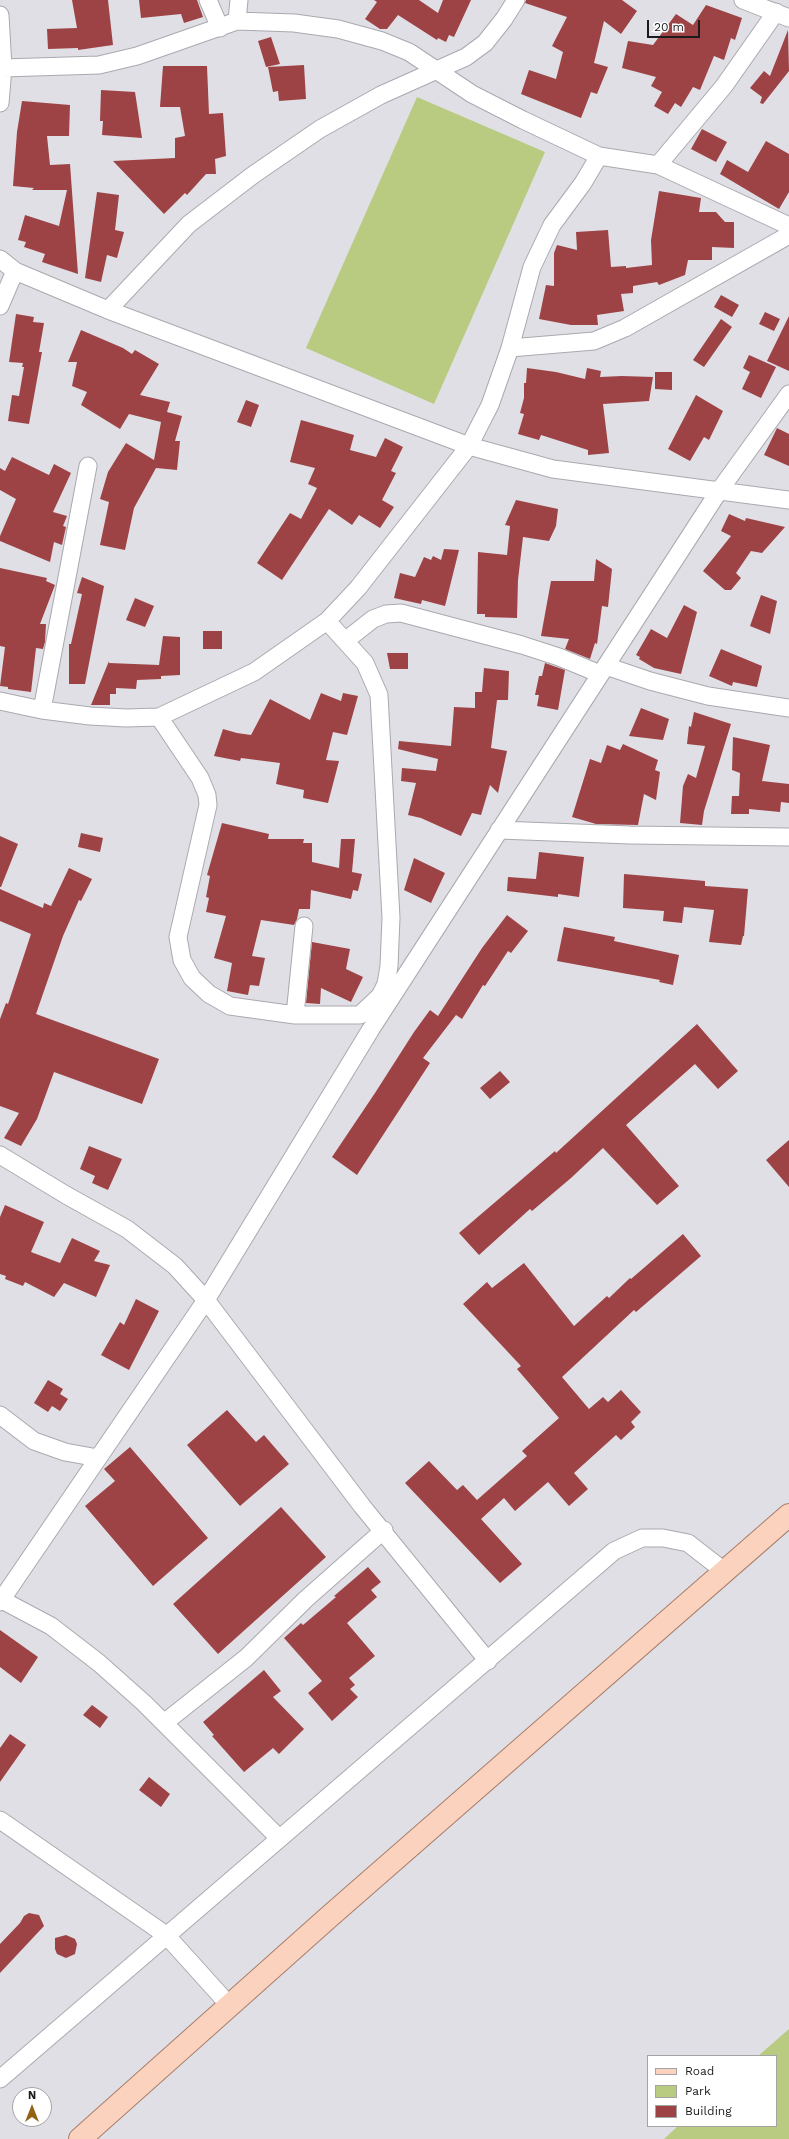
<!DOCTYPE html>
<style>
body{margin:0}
#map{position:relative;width:789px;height:2139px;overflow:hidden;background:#e0dfe6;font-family:"Work Sans",sans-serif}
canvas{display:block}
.legend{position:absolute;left:647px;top:2055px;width:130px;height:72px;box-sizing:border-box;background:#fff;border:1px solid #a4a4a5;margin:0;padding:5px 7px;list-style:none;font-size:12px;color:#1b1b1d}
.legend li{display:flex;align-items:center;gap:8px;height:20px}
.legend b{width:20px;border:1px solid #a4a4a5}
.north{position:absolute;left:12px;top:2087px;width:40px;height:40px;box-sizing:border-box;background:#fff;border:1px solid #a4a4a5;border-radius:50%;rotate:0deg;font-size:11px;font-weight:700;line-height:16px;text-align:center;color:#1b1b1d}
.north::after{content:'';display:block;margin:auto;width:14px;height:18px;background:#946214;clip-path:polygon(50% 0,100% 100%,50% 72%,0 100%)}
.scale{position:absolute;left:647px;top:20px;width:53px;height:18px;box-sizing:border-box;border:2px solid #1b1b1d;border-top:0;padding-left:5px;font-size:12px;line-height:14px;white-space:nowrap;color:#1b1b1d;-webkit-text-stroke:3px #fff;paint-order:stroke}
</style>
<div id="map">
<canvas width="789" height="2139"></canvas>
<ul class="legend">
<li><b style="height:5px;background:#fad2be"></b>Road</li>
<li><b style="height:11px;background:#b8cb80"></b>Park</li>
<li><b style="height:11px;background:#9d4345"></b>Building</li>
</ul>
<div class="north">N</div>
<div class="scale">20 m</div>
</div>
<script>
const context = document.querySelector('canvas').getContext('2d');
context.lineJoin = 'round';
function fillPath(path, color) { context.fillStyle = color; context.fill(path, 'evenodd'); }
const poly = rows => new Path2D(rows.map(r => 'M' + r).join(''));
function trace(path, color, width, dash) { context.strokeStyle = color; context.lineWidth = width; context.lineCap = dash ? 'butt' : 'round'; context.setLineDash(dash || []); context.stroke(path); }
const green = poly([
 [417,97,545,152,434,404,306,348],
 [789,2029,789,2139,664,2139,678,2126,776,2126,776,2056,758,2056]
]);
const building = poly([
 [72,0,108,0,113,45,78,50,78,48,48,49,47,29,77,28],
 [139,0,197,0,203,17,184,23,181,14,141,18],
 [374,0,419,0,438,13,443,0,471,0,454,37,449,35,446,42,438,38,437,40,398,15,387,29,380,29,365,19,377,2],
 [526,0,622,0,637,11,621,34,604,21,594,63,608,67,597,94,591,92,581,118,521,94,529,70,556,79,563,52,552,46,567,17,525,3],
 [706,5,742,18,735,40,731,38,724,60,714,56,700,90,693,87,681,107,675,103,668,114,654,106,662,92,651,86,656,77,622,68,628,41,653,45,676,14,693,25],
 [788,30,789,71,763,104,760,103,762,97,750,88,764,71,770,76],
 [271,37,280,64,266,67,258,41],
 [304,65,306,99,279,101,278,91,273,92,268,67],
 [163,66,207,66,209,114,223,113,226,156,215,159,216,174,206,174,187,195,185,193,164,214,113,161,175,158,175,138,185,136,180,107,160,107],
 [101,90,135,92,142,138,102,135,103,121,100,121],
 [22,101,70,105,69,136,47,136,50,165,70,164,78,274,42,262,45,254,24,247,26,242,18,240,25,215,59,226,67,190,32,190,34,188,13,186,17,132],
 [702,129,727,142,716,162,691,149],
 [766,141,789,154,789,192,779,209,720,174,727,160,748,172],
 [659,191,701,198,699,212,716,212,725,222,734,222,734,248,712,247,712,260,688,260,685,275,659,285,657,282,633,286,633,293,621,294,624,311,597,315,598,325,571,325,539,319,546,285,554,286,554,253,557,245,577,250,576,232,608,230,611,267,626,266,626,268,652,265,651,240],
 [97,192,119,195,115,230,124,232,117,258,107,255,101,282,85,278],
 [721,295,739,305,732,317,714,307],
 [765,312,780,319,774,331,759,324],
 [16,314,34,317,33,322,44,323,39,352,42,352,29,424,8,421,12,395,19,396,24,367,22,367,23,363,9,362],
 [789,316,789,371,767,361],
 [721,319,732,327,704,367,693,360],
 [81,330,123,348,132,354,135,350,159,364,140,395,170,402,167,412,182,416,175,441,180,441,177,470,156,468,134,508,125,550,100,545,109,502,100,499,108,472,126,443,154,460,161,422,129,414,120,429,81,405,87,392,72,386,77,362,68,362],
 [749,355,776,367,761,398,742,389,750,372,743,368],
 [527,368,556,372,585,379,587,368,601,371,600,377,622,376,653,377,649,401,603,404,609,453,588,455,588,450,541,435,539,440,518,434,524,414,520,413,524,398,524,383,526,383],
 [655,372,672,372,672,390,655,389],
 [696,395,723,411,709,440,704,437,690,461,668,449],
 [246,400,259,405,251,427,237,422],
 [301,420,354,435,350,450,376,457,385,438,403,447,391,471,396,473,382,500,394,507,380,528,359,515,352,525,329,509,282,580,257,563,290,513,301,519,317,488,308,484,315,468,290,462],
 [777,428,789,434,789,466,764,455],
 [12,457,49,475,54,464,71,473,53,512,67,516,63,526,66,527,62,545,54,542,50,562,0,541,0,536,16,499,0,490,0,468,5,471],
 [516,500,558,509,556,526,549,541,523,537,518,580,517,618,485,617,485,614,477,614,478,552,507,555,510,526,505,525],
 [729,514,745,521,746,518,785,527,762,553,751,551,736,573,741,578,731,590,725,590,703,571,731,536,721,531],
 [444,549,459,550,445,606,422,600,421,604,394,598,400,573,415,577,424,557,431,560,433,556,441,560],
 [596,559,612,569,608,607,602,606,597,644,595,643,590,659,565,649,569,639,541,636,551,581,594,581],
 [0,568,47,578,46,581,55,585,40,624,46,624,45,642,43,649,36,648,31,692,8,689,8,687,0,686,5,647,0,646],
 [82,577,104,586,85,684,69,684,69,644,71,644,82,594,77,593],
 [761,595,777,601,770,634,750,626],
 [135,598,154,606,145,627,126,620],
 [684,605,697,612,681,674,654,668,639,659,640,657,636,655,651,629,667,638],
 [203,631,222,631,222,649,203,649],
 [163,636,180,637,180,675,161,676,161,679,137,680,136,689,116,688,116,694,110,694,110,705,91,705,109,661,109,663,159,665],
 [721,649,762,666,757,687,733,682,732,686,709,676],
 [387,653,408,653,408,669,390,669],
 [545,663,565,670,558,710,537,706,539,695,535,695,539,676,542,676],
 [484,668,509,671,508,700,497,700,491,748,507,751,498,793,490,785,481,815,472,813,461,836,421,818,408,815,416,783,401,781,402,768,436,771,438,759,398,749,399,741,451,746,454,707,475,708,475,692,482,692],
 [321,693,341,701,343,693,358,696,347,735,333,732,326,760,339,761,328,803,303,798,304,790,276,784,280,763,241,758,240,761,214,756,223,729,237,733,251,735,270,699,310,720],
 [641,708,669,719,663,740,629,736],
 [694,712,731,724,704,811,702,825,680,823,683,786,688,774,696,778,705,746,687,744,689,726,691,727],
 [733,737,770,745,762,781,789,784,789,803,781,802,780,812,749,809,749,814,731,814,732,796,739,796,740,773,732,770],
 [623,744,658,760,655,770,660,772,656,800,644,794,638,825,596,824,572,817,590,759,601,763,607,745,620,750],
 [222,823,269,834,268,839,304,839,303,843,312,843,312,862,339,868,341,839,355,839,352,872,362,874,358,891,353,890,351,899,311,890,310,909,299,909,297,919,294,925,261,920,252,956,265,958,259,986,250,985,248,995,227,991,232,963,214,958,226,916,206,912,209,898,206,897,210,876,207,875],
 [81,833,103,838,100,852,78,847],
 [0,836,18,844,1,887,0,887],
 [539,852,584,857,579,897,558,894,558,897,507,891,508,877,536,879],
 [414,858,445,873,431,903,404,890],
 [69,868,92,879,81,901,79,900,63,936,36,1014,159,1059,142,1104,54,1072,37,1119,21,1146,4,1138,19,1113,0,1106,0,1019,6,1003,8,1004,31,934,0,921,0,889,43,908,44,903,51,906],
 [624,874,705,881,705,886,748,889,744,936,743,936,741,945,709,942,714,910,684,907,682,923,663,921,664,911,623,908],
 [507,915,528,931,511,953,508,951,485,986,483,985,462,1019,456,1015,423,1058,430,1063,357,1175,332,1157,375,1093,414,1032,430,1010,438,1016,482,948],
 [564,927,615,937,614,941,679,955,673,985,659,982,660,980,557,961],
 [312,942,350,949,346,969,363,977,351,1002,321,988,320,1004,306,1003],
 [697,1024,738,1071,718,1089,695,1064,626,1125,679,1186,657,1205,603,1148,571,1178,532,1211,530,1209,479,1255,459,1233,555,1151,556,1153],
 [500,1071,510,1082,490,1099,480,1088],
 [789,1140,789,1187,766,1160],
 [89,1146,122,1159,108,1190,92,1183,95,1176,80,1169],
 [5,1205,44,1222,31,1252,60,1263,72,1238,100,1251,94,1261,110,1265,96,1297,64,1283,54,1297,25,1282,23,1286,5,1279,6,1276,0,1274,0,1217],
 [683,1234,701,1256,636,1312,634,1310,562,1377,589,1409,603,1397,608,1402,621,1390,641,1412,631,1422,635,1427,621,1440,616,1435,574,1473,588,1489,569,1506,548,1482,515,1511,504,1498,481,1519,522,1564,500,1583,405,1483,429,1461,457,1490,463,1485,477,1500,527,1456,522,1451,559,1418,517,1369,521,1366,463,1304,487,1282,492,1288,524,1263,574,1326,607,1296,609,1298,630,1278,631,1279],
 [136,1299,159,1311,129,1370,101,1355,120,1322,124,1325],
 [48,1380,63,1389,60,1394,68,1399,60,1411,52,1406,48,1412,34,1403],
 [227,1410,256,1442,264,1435,289,1464,240,1506,187,1445],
 [130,1447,208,1538,153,1586,85,1506,115,1481,104,1469],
 [281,1507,326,1557,218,1654,173,1604],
 [368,1567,381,1582,371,1590,377,1597,347,1623,375,1656,349,1678,355,1685,350,1689,358,1697,332,1721,308,1693,322,1681,284,1638,301,1623,303,1625,336,1597,334,1596],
 [0,1630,38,1657,21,1683,0,1667],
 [264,1670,281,1691,273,1697,304,1729,279,1754,273,1748,244,1772,212,1736,214,1735,203,1722],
 [92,1705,108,1717,100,1728,83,1715],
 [10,1734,26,1745,0,1782,0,1748],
 [149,1777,170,1794,161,1807,139,1790],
 [29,1913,39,1915,44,1926,0,1973,0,1944,20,1923,24,1916],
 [66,1935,75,1939,77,1944,75,1954,66,1958,57,1954,55,1949,55,1938]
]);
const minor = poly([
 [208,0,220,28],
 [743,0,789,18],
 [0,15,3,68,0,103],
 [237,21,239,0],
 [3,68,99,65,137,56,237,21,294,23,338,29,382,41,409,52,472,94,523,120,599,156,658,165,789,226],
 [658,165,724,86,776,12],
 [0,259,15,271,108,310,469,446,553,469,789,500],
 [0,306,15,271],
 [108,310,189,224,253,175,320,129,381,95,466,57,485,43,504,19,516,0],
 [510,348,594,341,625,328,789,235],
 [345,641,373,619,386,614,401,613,522,645,559,657,600,674],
 [606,666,650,681,708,696,789,708],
 [0,701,42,710,90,716,126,718,159,717,254,672,327,621,358,588,469,446,490,405,510,348,532,267,552,225,583,183,599,156],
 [42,710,88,466],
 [159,717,200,778,207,795,208,805,178,937,182,960,192,978,209,994,230,1006,295,1015,360,1015,380,996,386,984,389,966,391,918,379,695,365,663,327,621],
 [499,830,630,835,789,837],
 [295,1015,304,926],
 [0,1155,66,1195,127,1229,175,1266,206,1300,362,1506,488,1661],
 [0,1415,34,1441,65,1452,98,1458],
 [0,1599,51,1626,99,1663,144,1703,279,1838],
 [0,1602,206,1300,371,1029,719,491,789,394],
 [164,1723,246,1658,306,1599,384,1530],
 [0,1820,166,1935,230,2006],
 [0,2079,614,1551,642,1538,663,1538,688,1543,724,1571]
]);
const primary = poly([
 [80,2139,330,1916,789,1515]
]);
fillPath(green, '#b8cb80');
fillPath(building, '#9d4345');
trace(minor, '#a9a9af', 19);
trace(primary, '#a97e6a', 24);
trace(minor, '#fff', 17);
trace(primary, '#fad2be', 22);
</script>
